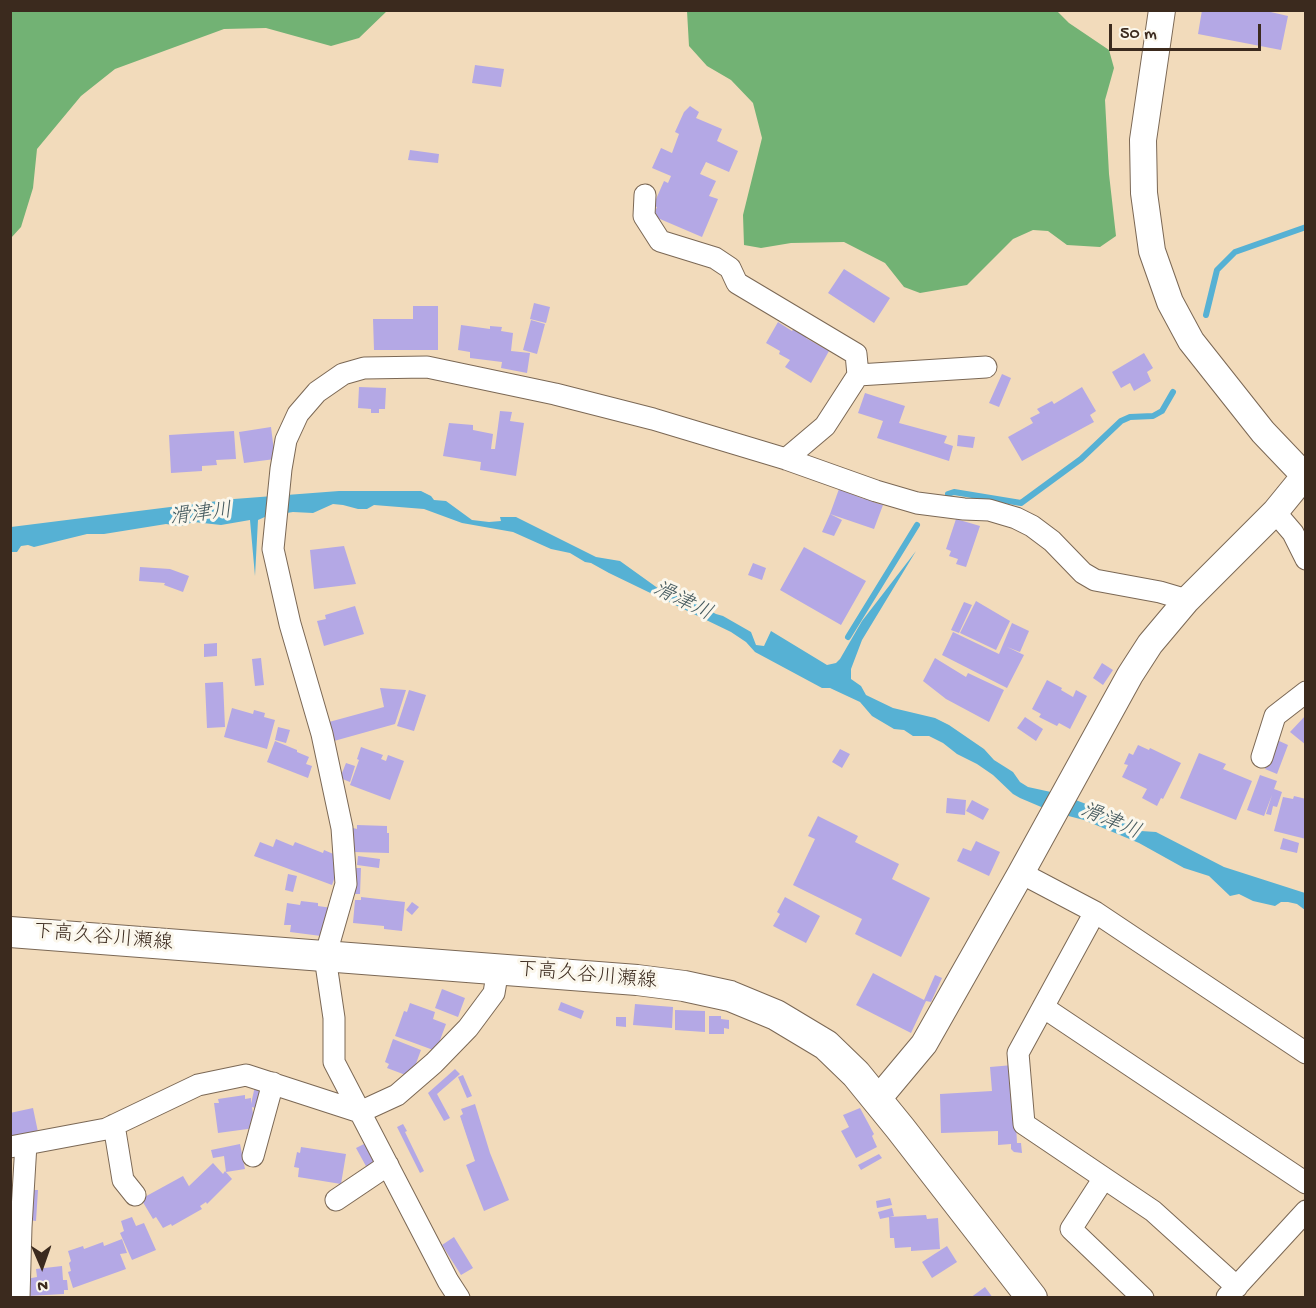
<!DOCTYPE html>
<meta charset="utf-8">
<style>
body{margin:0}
#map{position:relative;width:1316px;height:1308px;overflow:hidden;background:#f2dbbb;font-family:"Gochi Hand",sans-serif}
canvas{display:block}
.frame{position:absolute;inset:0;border:12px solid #3b2a1e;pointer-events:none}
.north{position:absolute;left:12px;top:1236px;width:60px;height:60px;-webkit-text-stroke:4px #fbf7ec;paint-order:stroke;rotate:178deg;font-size:16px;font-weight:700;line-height:24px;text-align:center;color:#3b2a1e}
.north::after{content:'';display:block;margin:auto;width:21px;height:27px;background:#3b2a1e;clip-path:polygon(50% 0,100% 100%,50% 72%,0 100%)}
.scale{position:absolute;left:1109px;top:24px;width:152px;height:27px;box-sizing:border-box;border:3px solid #3b2a1e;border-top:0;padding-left:8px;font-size:18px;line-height:21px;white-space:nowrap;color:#3b2a1e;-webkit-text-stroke:4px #fbf7ec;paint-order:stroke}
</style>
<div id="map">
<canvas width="1316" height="1308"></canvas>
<div class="frame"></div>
<div class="north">N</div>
<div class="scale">50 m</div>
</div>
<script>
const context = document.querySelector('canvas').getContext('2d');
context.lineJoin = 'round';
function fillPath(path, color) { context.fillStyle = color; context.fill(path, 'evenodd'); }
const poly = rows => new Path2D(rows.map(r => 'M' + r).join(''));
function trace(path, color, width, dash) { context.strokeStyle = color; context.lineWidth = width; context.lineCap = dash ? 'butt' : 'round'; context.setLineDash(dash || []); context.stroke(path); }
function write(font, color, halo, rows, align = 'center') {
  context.font = font + ' "Gochi Hand","Klee One",sans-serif'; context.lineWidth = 6; context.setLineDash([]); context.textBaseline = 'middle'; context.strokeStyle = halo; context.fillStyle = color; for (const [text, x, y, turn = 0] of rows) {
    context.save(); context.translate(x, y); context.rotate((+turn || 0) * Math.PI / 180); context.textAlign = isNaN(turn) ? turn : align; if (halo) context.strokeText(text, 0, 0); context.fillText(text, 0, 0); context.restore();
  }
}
const forest = poly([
 [11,10,387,10,387,11,359,38,331,46,266,28,224,29,115,69,81,96,37,149,33,188,21,227,11,238],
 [687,11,1057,11,1069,23,1109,50,1114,68,1105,100,1109,174,1116,236,1100,247,1067,245,1048,231,1033,230,1013,239,967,285,920,293,904,287,885,263,844,242,791,243,761,248,744,245,743,215,762,138,753,103,731,80,707,66,689,46]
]);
const water = poly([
 [339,491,421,491,431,496,434,500,446,501,472,520,489,522,501,521,500,517,516,517,596,557,620,561,659,589,684,597,716,614,723,616,751,632,756,645,764,646,771,631,827,665,836,663,840,659,862,621,916,551,862,640,851,669,851,679,861,686,866,695,893,708,935,718,949,725,984,749,994,760,1013,772,1020,782,1028,787,1060,794,1112,814,1141,831,1156,832,1224,867,1305,893,1305,910,1297,904,1288,902,1281,902,1275,906,1253,901,1239,894,1230,896,1209,876,1184,868,1139,843,1084,820,1053,812,1020,798,1013,794,993,775,977,764,957,754,943,743,929,736,913,736,904,730,894,729,872,716,860,702,830,688,822,688,755,652,746,642,731,632,609,573,591,563,585,562,570,553,551,549,513,532,462,523,424,509,374,505,367,509,358,509,343,505,333,504,313,513,293,512,267,516,258,520,255,576,250,520,221,525,194,522,180,526,166,524,104,534,87,534,34,547,28,545,21,546,17,552,11,552,11,527,234,499]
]);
const stream = poly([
 [1206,315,1217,270,1235,252,1306,227],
 [948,494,954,492,1021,503,1081,459,1121,421,1130,417,1153,416,1162,411,1173,392],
 [848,637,917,525]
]);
const building = poly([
 [1202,10,1262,10,1288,16,1281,50,1198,34],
 [475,65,504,69,501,87,472,83],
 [690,106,699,112,696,118,722,129,717,141,738,151,729,172,706,162,700,174,716,181,709,196,718,199,702,237,653,216,657,207,653,206,664,181,668,183,671,176,652,168,661,148,672,153,679,134,675,132,684,112],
 [410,150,439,154,438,163,408,160],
 [844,269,890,298,874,323,828,293],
 [534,303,550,307,546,323,530,319],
 [413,306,438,306,438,350,374,350,373,319,413,319],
 [531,320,545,324,537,354,523,350],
 [778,322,792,331,795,327,808,335,806,338,829,351,811,383,785,367,790,360,779,354,780,351,766,343],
 [461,325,490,329,490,326,502,327,501,331,513,333,511,351,530,353,527,373,501,368,502,362,470,358,470,352,458,350],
 [1144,353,1153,368,1147,372,1151,381,1134,391,1130,383,1121,388,1112,372],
 [1002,374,1011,378,999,407,989,403],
 [359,387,386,388,385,409,379,409,379,413,371,413,371,409,358,408],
 [1082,387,1096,411,1090,415,1094,422,1022,461,1008,437,1033,423,1030,418,1040,413,1037,409,1052,401,1054,404],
 [865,393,905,406,899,423,947,436,944,443,953,446,949,461,877,438,883,421,858,413],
 [500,411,512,412,510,421,524,423,516,476,480,470,481,462,443,456,449,423,473,425,473,430,493,434,491,449,495,449],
 [271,427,275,459,244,463,239,432],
 [234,431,236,459,216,460,217,465,202,466,202,471,171,473,169,435],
 [958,435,975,437,973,448,957,446],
 [839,489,864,499,866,495,875,498,873,502,883,505,874,529,830,514],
 [830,514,842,520,834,536,822,532],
 [956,519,980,526,966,567,956,564,958,559,949,556,951,551,946,549],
 [344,546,356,584,314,589,310,550],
 [804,547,866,581,841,625,780,590],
 [753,563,766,568,762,580,748,575],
 [140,567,170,569,189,576,183,592,164,585,165,583,139,581],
 [976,601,1010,621,996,650,960,633],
 [964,602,972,605,959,633,951,630],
 [355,606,364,634,324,646,317,621,326,619,325,615],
 [1012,623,1029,631,1020,652,1007,647,1024,655,1007,688,942,655,953,632,999,654],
 [217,643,217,656,204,657,204,644],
 [261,658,264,685,255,686,252,659],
 [935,658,966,677,968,673,1004,690,989,722,946,699,923,681],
 [1102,663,1113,670,1103,685,1093,678],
 [1047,680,1062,688,1061,690,1073,697,1076,690,1087,696,1070,729,1059,723,1057,726,1039,717,1041,714,1032,709],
 [223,682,225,727,207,728,205,683],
 [380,688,406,690,395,724,334,741,329,722,384,707],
 [409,690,426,695,414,731,397,726],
 [232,708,253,714,254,710,265,713,264,717,275,720,267,749,224,737],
 [1306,715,1306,745,1290,732],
 [1025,717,1043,729,1036,741,1017,728],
 [278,727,290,730,286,743,275,740],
 [1277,740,1288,745,1277,774,1265,769],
 [275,741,297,750,297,752,309,757,306,764,312,766,308,778,267,762],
 [1138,745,1149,750,1150,748,1181,763,1163,799,1161,798,1157,806,1142,798,1147,789,1122,777,1128,765,1124,764,1129,753,1133,755],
 [361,747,383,755,381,759,386,761,388,755,404,761,390,800,350,785,359,760,357,759],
 [840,749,850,754,842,768,832,762],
 [1199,753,1226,764,1223,769,1252,781,1236,820,1180,798],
 [346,763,355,766,350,782,340,778],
 [1260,775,1277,781,1274,789,1282,792,1277,807,1273,806,1271,815,1266,814,1272,795,1264,816,1247,810],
 [1294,796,1306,799,1306,839,1274,831,1283,797,1293,799],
 [947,798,966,800,965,815,946,813],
 [972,800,989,809,983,820,966,811],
 [818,816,858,836,855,842,899,864,892,879,930,898,901,957,855,934,862,919,793,885,815,839,808,836],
 [357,825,387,826,387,833,389,833,389,853,353,852,353,828,357,829],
 [1283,838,1299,843,1297,853,1280,849],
 [276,839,293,846,295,842,323,853,324,850,338,856,334,867,338,868,332,885,254,856,260,842,273,847],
 [976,841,1000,852,989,876,957,861,963,848,971,851],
 [358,856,380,859,379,868,357,865],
 [352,868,361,868,360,894,352,894],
 [288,874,297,876,293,892,285,890],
 [361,897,405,902,402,931,384,929,384,926,353,923,355,900,361,900],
 [785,897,820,916,806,943,773,926,780,914,777,912],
 [301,901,318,903,318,906,332,908,329,937,290,932,291,925,284,925,287,903,300,905],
 [412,902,419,907,412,915,406,910],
 [873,973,924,1000,935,975,942,978,931,1002,926,1001,911,1033,856,1005],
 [442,989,465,998,458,1017,435,1008],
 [561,1002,584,1011,581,1019,558,1010],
 [410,1003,435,1012,433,1019,446,1024,436,1051,395,1036,404,1011,407,1012],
 [635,1004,673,1007,672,1028,633,1025],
 [675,1010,705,1011,705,1032,675,1030],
 [709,1016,721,1016,721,1019,729,1020,729,1029,724,1028,724,1034,709,1034],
 [616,1017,626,1017,626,1027,616,1026],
 [393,1039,421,1050,411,1077,387,1068,389,1064,385,1062],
 [1013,1065,1017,1143,1021,1143,1022,1153,1014,1152,1011,1149,1011,1144,998,1145,998,1131,941,1133,940,1094,992,1091,990,1067],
 [455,1069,460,1074,437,1094,450,1118,444,1121,428,1093],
 [463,1075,472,1096,467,1098,458,1077],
 [255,1086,267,1088,262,1110,252,1107,255,1128,218,1133,214,1103,219,1103,218,1099,245,1095,245,1099,251,1098,251,1104],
 [475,1104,490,1153,509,1200,484,1211,466,1165,475,1161,460,1116,463,1114,461,1109],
 [33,1108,38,1132,10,1139,10,1113],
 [860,1108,874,1134,872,1136,877,1147,856,1158,841,1131,849,1127,843,1115],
 [403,1124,407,1131,405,1132,424,1171,420,1173,397,1127],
 [240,1144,245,1169,226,1172,224,1156,213,1158,211,1150],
 [364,1144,376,1163,367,1168,356,1148],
 [301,1147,346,1154,341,1184,298,1177,299,1168,294,1167,297,1152,300,1153],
 [879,1154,882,1158,861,1170,858,1165],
 [213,1163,223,1174,225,1171,232,1179,207,1204,206,1202,200,1206,202,1209,172,1226,171,1224,163,1228,156,1217,153,1219,141,1199,183,1176,190,1188,189,1186],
 [30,1190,38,1190,36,1221,29,1220],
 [890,1198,892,1205,877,1208,876,1201],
 [892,1208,894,1216,880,1219,878,1212],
 [926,1215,927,1219,938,1218,940,1249,911,1251,911,1247,895,1248,894,1238,890,1238,889,1217],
 [132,1217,136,1226,144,1223,156,1250,132,1260,120,1233,124,1231,121,1221],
 [454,1237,473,1268,461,1275,442,1245],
 [122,1239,127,1253,120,1254,126,1269,73,1288,68,1272,71,1271,69,1263,71,1261,68,1251,83,1246,84,1249,103,1242,104,1246],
 [947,1246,957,1262,932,1278,922,1262],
 [62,1266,63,1280,67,1280,68,1290,64,1290,64,1294,28,1296,26,1279,37,1277,36,1269],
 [985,1287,993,1298,970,1298]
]);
const minor = poly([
 [645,195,644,216,660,241,715,258,730,268,737,283,856,354,858,375,825,426,786,459],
 [858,375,986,367],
 [1275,512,1293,533,1306,559],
 [1262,757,1275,716,1306,692],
 [1021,873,1095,912,1018,1053,1024,1124,1104,1178,1071,1229,1143,1298],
 [1095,912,1306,1053],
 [1043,1007,1306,1183],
 [114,1125,123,1180,135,1195],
 [10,1147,106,1129,198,1085,246,1075,360,1112,397,1095,434,1063,468,1028,494,993,498,969],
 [253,1156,273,1083],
 [1104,1178,1153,1211,1237,1287],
 [336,1200,388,1165],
 [1227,1297,1306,1211],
 [19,1298,21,1227,26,1144],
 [459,1298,448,1281,334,1062,334,1018,325,957,346,884,342,828,322,734,290,624,273,549,281,469,286,440,298,414,317,392,343,374,364,368,427,367,555,394,653,419,786,459,876,491,917,503,964,509,989,510,1016,518,1032,526,1052,541,1083,573,1095,580,1160,592,1187,600]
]);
const tertiary = poly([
 [1162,10,1143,140,1144,193,1152,251,1170,302,1191,341,1263,432,1304,475],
 [878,1099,924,1044,1021,873,1130,675,1150,644,1187,600,1275,512,1306,474]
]);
const secondary = poly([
 [10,932,637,980,684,986,730,996,776,1015,826,1045,856,1074,900,1128,1032,1298]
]);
const streetNames = [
 ["下高久谷川瀬線",103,939,5],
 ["下高久谷川瀬線",587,977,5]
];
const waterNames = [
 ["滑津川",201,516,-7],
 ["滑津川",682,603,26],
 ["滑津川",1110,823,23]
];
fillPath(forest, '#72b274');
fillPath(water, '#56b1d4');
trace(stream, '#56b1d4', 6);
fillPath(building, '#b4a8e5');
trace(minor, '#7b6855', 23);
trace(tertiary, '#7b6855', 28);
trace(secondary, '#7b6855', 32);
trace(minor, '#fff', 21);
trace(tertiary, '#fff', 26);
trace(secondary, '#fff', 30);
write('20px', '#3b2a1e', '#fbf7ec', streetNames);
write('italic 21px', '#44595e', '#fbf7ec', waterNames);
</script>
